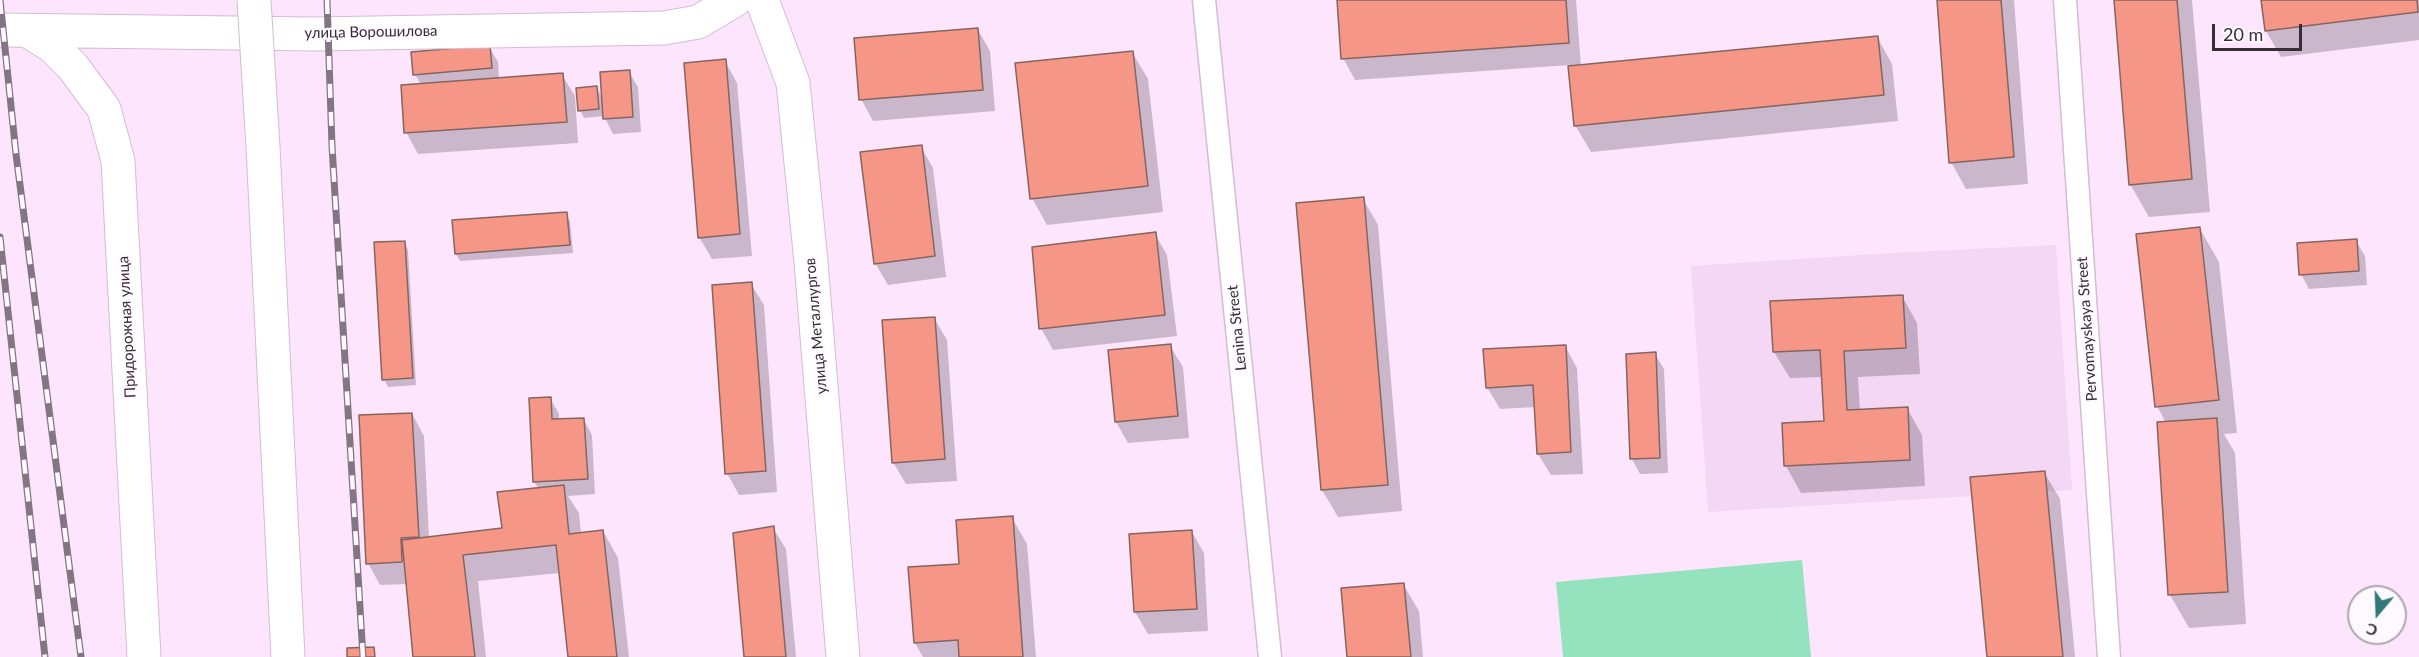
<!DOCTYPE html>
<meta charset="utf-8">
<style>
body{margin:0}
#map{position:relative;width:2419px;height:657px;overflow:hidden;background:#fde5fe;font-family:Lato,sans-serif}
canvas{display:block}
.north{position:absolute;left:2347px;top:585px;width:60px;height:60px;box-sizing:border-box;background:#fef9fe;border:2px solid #aea7ae;border-radius:50%;rotate:199deg;font-size:16px;font-weight:700;line-height:24px;text-align:center;color:#362d37}
.north::after{content:'';display:block;margin:auto;width:21px;height:27px;background:#2f7977;clip-path:polygon(50% 0,100% 100%,50% 72%,0 100%)}
.scale{position:absolute;left:2212px;top:24px;width:90px;height:27px;box-sizing:border-box;border:3px solid #362d37;border-top:0;padding-left:8px;font-size:18px;line-height:21px;white-space:nowrap;color:#362d37;-webkit-text-stroke:4px #fef9fe;paint-order:stroke}
</style>
<div id="map">
<canvas width="2419" height="657"></canvas>
<div class="north">С</div>
<div class="scale">20 m</div>
</div>
<script>
const context = document.querySelector('canvas').getContext('2d');
context.lineJoin = 'round';
function fillPath(path, color) { context.fillStyle = color; context.fill(path, 'evenodd'); }
const poly = rows => new Path2D(rows.map(r => 'M' + r).join(''));
function trace(path, color, width, dash) { context.strokeStyle = color; context.lineWidth = width; context.lineCap = dash ? 'butt' : 'round'; context.setLineDash(dash || []); context.stroke(path); }
function write(font, color, halo, rows, align = 'center') {
  context.font = font + ' Lato,sans-serif'; context.lineWidth = 4.5; context.setLineDash([]); context.textBaseline = 'middle'; context.strokeStyle = halo; context.fillStyle = color; for (const [text, x, y, turn = 0] of rows) {
    context.save(); context.translate(x, y); context.rotate((+turn || 0) * Math.PI / 180); context.textAlign = isNaN(turn) ? turn : align; if (halo) context.strokeText(text, 0, 0); context.fillText(text, 0, 0); context.restore();
  }
}
const built = poly([
 [2056,245,2072,490,1708,512,1691,266,1892,253]
]);
const green = poly([
 [1802,560,1811,657,1563,657,1556,582]
]);
const shadow = poly([
 [1339,0,1576,0,1581,67,1877,37,1892,64,1898,121,1591,152,1575,125,1569,65,1355,80,1343,58],
 [1938,0,2014,0,2028,184,1966,189,1951,162],
 [2115,0,2192,0,2210,212,2149,217,2130,184],
 [2262,0,2419,0,2419,40,2281,57,2266,31],
 [978,30,990,51,995,111,873,121,861,99],
 [489,47,498,62,499,79,562,75,575,96,578,143,418,154,406,132,421,85,415,74],
 [1132,52,1148,79,1163,212,1047,225,1032,198],
 [725,61,737,83,752,256,712,259,699,237],
 [629,72,638,87,641,132,613,134,604,116,584,118,580,110,596,87,603,99],
 [921,147,933,168,946,277,888,285,875,263],
 [1363,199,1378,225,1402,511,1338,517,1322,490,1298,204],
 [566,214,570,221,573,253,460,261,456,254],
 [2200,229,2219,262,2237,433,2224,434,2235,453,2246,624,2189,628,2170,595,2159,424,2166,423,2157,406],
 [1155,234,1167,255,1177,336,1053,350,1041,328],
 [2356,241,2365,256,2367,285,2309,289,2301,274],
 [404,242,408,250,416,385,388,387,384,379],
 [751,284,764,305,777,492,739,495,727,473],
 [1902,296,1917,323,1920,374,1858,377,1860,411,1907,408,1922,435,1925,486,1801,493,1786,466,1784,424,1825,422,1823,377,1790,378,1774,352],
 [934,318,947,340,957,481,906,484,893,462],
 [1170,346,1183,367,1189,438,1128,443,1116,422],
 [1565,346,1577,368,1583,474,1551,475,1538,454,1536,407,1500,409,1487,387],
 [1655,354,1664,369,1668,473,1640,474,1632,459,1628,355],
 [550,398,559,414,559,421,584,420,592,435,595,494,568,496,579,513,581,534,603,531,618,558,629,657,569,657,560,573,478,581,486,657,414,657,408,584,380,585,368,563,412,414,424,436,429,538,504,529,539,489,534,482],
 [2044,472,2060,499,2075,657,1988,657],
 [1012,518,1027,544,1036,657,923,657,915,643,961,565],
 [773,528,786,549,796,657,746,657],
 [1192,532,1204,553,1208,631,1148,634,1135,612,1131,535],
 [1403,584,1419,611,1423,657,1349,657]
]);
const building = poly([
 [1337,0,1566,0,1569,43,1341,59,1337,0],
 [1937,0,2001,0,2014,157,1949,163,1937,0],
 [2114,0,2177,0,2192,179,2129,185,2114,0],
 [2261,0,2417,0,2418,12,2265,31,2261,0],
 [978,28,983,90,859,100,854,38,978,28],
 [1878,36,1884,95,1574,126,1568,66,1878,36],
 [490,45,492,68,413,75,411,52,490,45],
 [1133,51,1148,186,1030,199,1015,63,1133,51],
 [726,59,740,234,698,238,684,63,726,59],
 [630,70,633,117,603,119,600,72,630,70],
 [563,73,567,122,404,133,401,85,563,73],
 [597,86,599,109,578,111,576,88,597,86],
 [922,145,935,256,874,264,860,152,922,145],
 [1364,197,1388,485,1321,490,1296,203,1364,197],
 [567,212,570,245,455,254,452,220,567,212],
 [2200,227,2219,400,2155,407,2136,234,2200,227],
 [1156,232,1165,315,1039,329,1032,247,1156,232],
 [2357,239,2359,271,2299,275,2297,243,2357,239],
 [405,241,413,378,382,380,374,242,405,241],
 [752,282,766,471,725,474,712,285,752,282],
 [1903,295,1906,348,1844,351,1847,410,1908,407,1910,460,1784,466,1782,423,1824,421,1820,350,1773,352,1770,301,1903,295],
 [935,317,945,459,892,463,882,320,935,317],
 [1171,344,1178,416,1115,422,1108,350,1171,344],
 [1566,345,1571,452,1537,454,1533,385,1486,388,1483,349,1566,345],
 [1656,352,1660,458,1630,459,1626,354,1656,352],
 [551,397,552,419,584,418,588,479,533,482,529,398,551,397],
 [412,413,419,537,401,538,402,562,366,564,359,415,412,413],
 [2217,418,2228,592,2168,595,2157,422,2217,418],
 [2045,471,2063,657,1987,657,1970,477,2045,471],
 [564,485,569,534,603,530,617,657,568,657,556,545,463,555,475,657,413,657,402,540,502,528,497,492,564,485],
 [1013,516,1023,657,959,657,958,640,914,643,908,567,959,564,956,520,1013,516],
 [774,526,786,657,744,657,733,533,774,526],
 [1192,530,1197,609,1134,612,1129,534,1192,530],
 [1404,583,1411,657,1347,657,1341,588,1404,583],
 [374,647,375,657,347,657,347,648,374,647]
]);
const street = poly([
 [1204,0,1270,657],
 [2065,0,2109,657]
]);
const secondary = poly([
 [762,0,793,83,811,262,843,657],
 [0,30,314,34,664,28,698,22,735,0],
 [28,31,52,46,73,67,104,109,118,161,144,657],
 [263,147,288,657]
]);
const rail = poly([
 [0,0,16,154,81,657],
 [327,0,332,146,363,657],
 [0,237,45,657]
]);
const secondaryBridge = poly([
 [254,0,263,147]
]);
const streetNames = [
 ["улица Ворошилова",371,32,-1],
 ["улица Металлургов",816,326,-95],
 ["Придорожная улица",127,327,-93],
 ["Lenina Street",1237,328,-96],
 ["Pervomayskaya Street",2087,329,-94]
];
fillPath(built, '#f4d6f5');
fillPath(green, '#94e2be');
fillPath(shadow, '#0003');
fillPath(building, '#f69687');
trace(building, '#84655f', 1.5);
trace(street, '#d3bcd4', 25);
trace(secondary, '#d3bcd4', 35);
trace(street, '#fff', 22);
trace(secondary, '#fff', 33);
trace(rail, '#847585', 7);
trace(rail, '#fef9fe', 4.5, [14]);
trace(secondaryBridge, '#d3bcd4', 35, []);
trace(secondaryBridge, '#fff', 33);
write('15px', '#362d37', '#fef9fe', streetNames);
</script>
